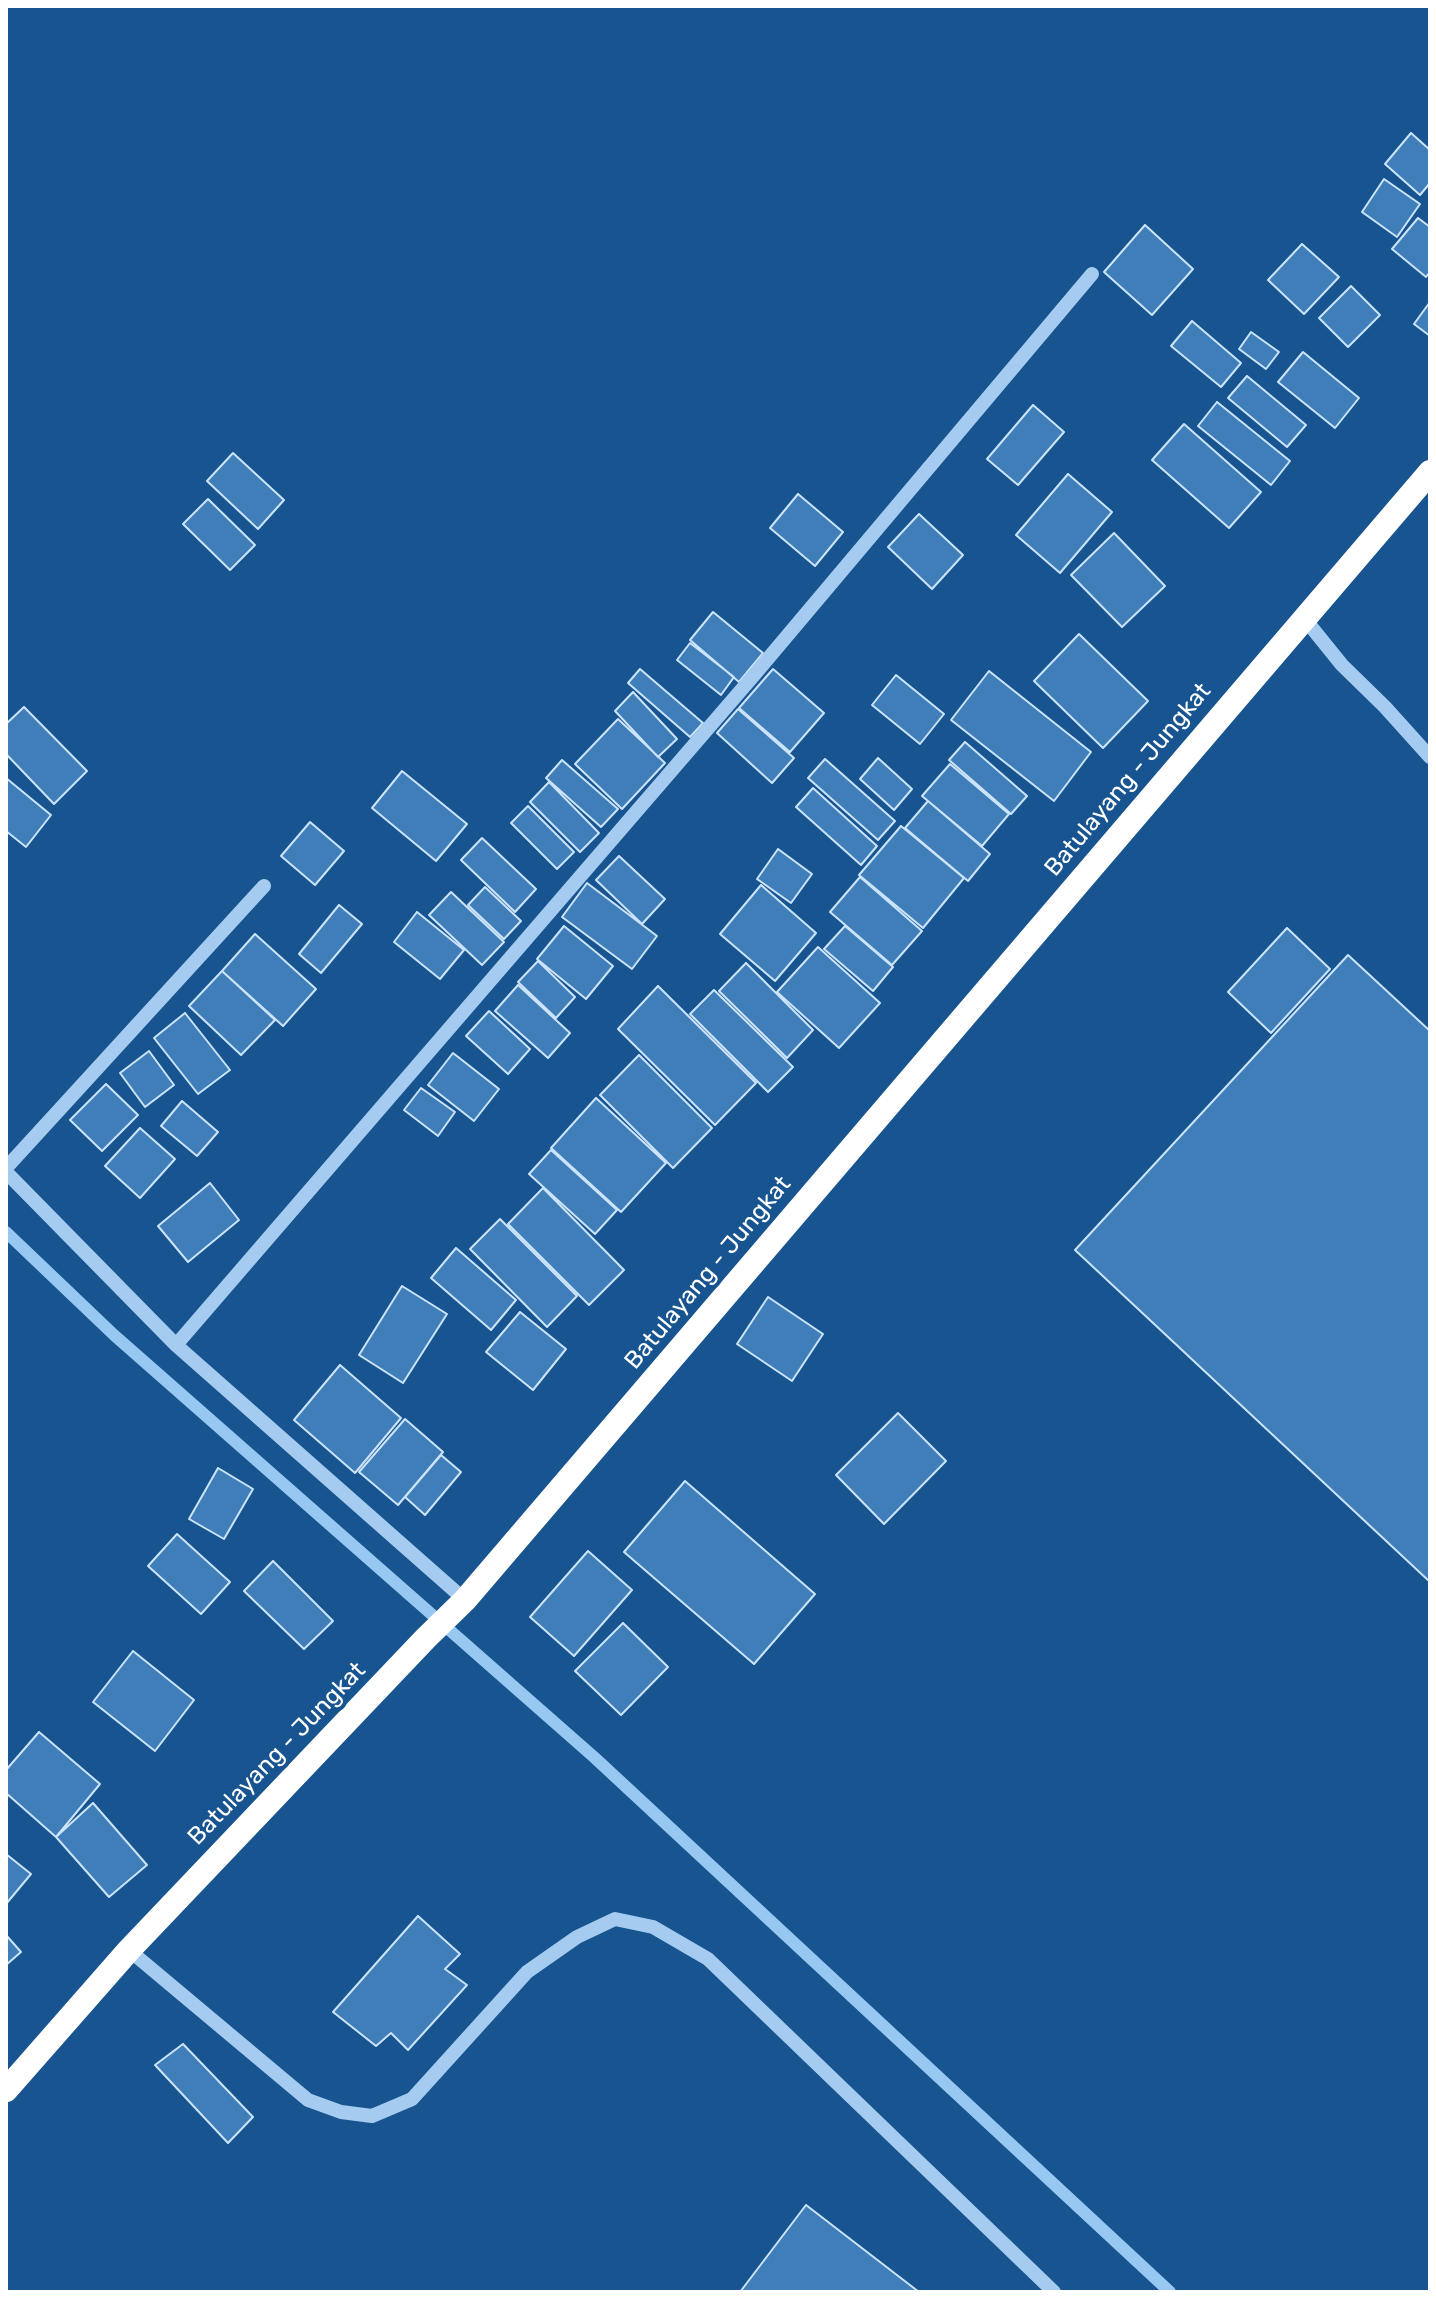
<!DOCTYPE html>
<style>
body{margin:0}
#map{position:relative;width:1436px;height:2298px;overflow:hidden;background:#175490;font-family:Rubik,sans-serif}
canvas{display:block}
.frame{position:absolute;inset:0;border:8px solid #fff;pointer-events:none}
</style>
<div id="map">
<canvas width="1436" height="2298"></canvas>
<div class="frame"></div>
</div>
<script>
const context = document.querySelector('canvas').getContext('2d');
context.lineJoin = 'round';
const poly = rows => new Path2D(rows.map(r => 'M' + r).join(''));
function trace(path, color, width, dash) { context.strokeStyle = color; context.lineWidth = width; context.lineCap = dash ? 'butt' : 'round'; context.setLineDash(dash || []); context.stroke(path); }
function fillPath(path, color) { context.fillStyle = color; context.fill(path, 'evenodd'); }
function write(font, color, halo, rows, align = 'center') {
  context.font = font + ' Rubik,sans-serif'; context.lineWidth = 8; context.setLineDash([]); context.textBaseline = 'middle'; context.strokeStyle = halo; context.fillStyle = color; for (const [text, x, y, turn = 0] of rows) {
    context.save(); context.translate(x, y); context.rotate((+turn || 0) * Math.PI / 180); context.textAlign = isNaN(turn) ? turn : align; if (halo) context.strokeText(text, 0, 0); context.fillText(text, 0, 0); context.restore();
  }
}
const stream = poly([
 [6,1232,114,1335,595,1758,1170,2292]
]);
const building = poly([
 [1411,133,1430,150,1430,183,1420,195,1385,164,1411,133],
 [1384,179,1420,204,1397,237,1362,212,1384,179],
 [1418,218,1430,227,1430,272,1426,277,1392,249,1418,218],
 [1145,225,1193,269,1152,315,1104,272,1145,225],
 [1302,244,1339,277,1304,314,1268,280,1302,244],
 [1351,286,1380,315,1348,347,1319,318,1351,286],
 [1430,302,1430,336,1414,324,1430,302],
 [1192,321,1241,363,1221,387,1171,346,1192,321],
 [1251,332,1279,352,1266,369,1239,349,1251,332],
 [1303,352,1359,398,1335,428,1278,382,1303,352],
 [1247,376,1306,425,1287,447,1228,398,1247,376],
 [1217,402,1290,461,1271,485,1198,426,1217,402],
 [1033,405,1064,432,1018,485,987,459,1033,405],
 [1184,424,1261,492,1229,528,1152,460,1184,424],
 [233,453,284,500,258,529,207,481,233,453],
 [1068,474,1112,512,1060,573,1016,535,1068,474],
 [798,494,843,532,815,566,770,528,798,494],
 [208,499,255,545,230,570,183,524,208,499],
 [919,514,963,555,932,589,888,547,919,514],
 [1114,533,1165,586,1122,627,1071,575,1114,533],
 [713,612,763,653,739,682,690,640,713,612],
 [1079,634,1148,701,1103,748,1034,681,1079,634],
 [690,643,734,677,721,695,677,660,690,643],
 [640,669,703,723,690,737,628,683,640,669],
 [773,669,824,713,790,752,739,708,773,669],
 [989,671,1091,752,1054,801,951,720,989,671],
 [896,675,944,714,920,744,872,705,896,675],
 [633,692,677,739,658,757,615,711,633,692],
 [24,707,87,771,54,804,6,754,6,724,24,707],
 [738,709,794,758,772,783,717,733,738,709],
 [618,719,665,763,622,809,575,764,618,719],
 [965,742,1027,796,1011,814,949,760,965,742],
 [878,758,912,789,894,810,860,779,878,758],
 [825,759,895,821,878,840,808,778,825,759],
 [562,760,618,809,601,827,546,778,562,760],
 [950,764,1009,814,982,846,922,796,950,764],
 [402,771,467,824,436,861,372,808,402,771],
 [6,778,51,815,26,847,6,831,6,778],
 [549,782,599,833,580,852,530,802,549,782],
 [813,788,877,846,861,865,796,807,813,788],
 [928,801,990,854,968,881,905,828,928,801],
 [528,806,574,852,557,869,511,823,528,806],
 [310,822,344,851,315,885,281,856,310,822],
 [901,826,964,878,923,928,859,875,901,826],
 [482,838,536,889,515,912,461,860,482,838],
 [778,849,812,874,791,903,757,879,778,849],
 [619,856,665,899,642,924,596,880,619,856],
 [860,877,922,931,892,965,830,912,860,877],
 [587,883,657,936,632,969,562,917,587,883],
 [761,885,816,933,775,981,720,934,761,885],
 [485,887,521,921,504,939,468,905,485,887],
 [451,892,504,942,482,965,429,915,451,892],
 [339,905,362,924,321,973,299,954,339,905],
 [417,912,464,950,440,979,394,942,417,912],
 [564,926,613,966,586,999,537,959,564,926],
 [845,926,893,967,873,991,824,949,845,926],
 [1287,928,1330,969,1271,1033,1228,992,1287,928],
 [255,934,316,989,283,1026,222,971,255,934],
 [818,947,880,1003,839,1048,777,992,818,947],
 [1348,955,1430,1031,1430,1582,1075,1250,1348,955],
 [538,961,575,997,556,1018,518,982,538,961],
 [746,963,813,1030,787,1058,719,991,746,963],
 [222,971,275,1020,241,1055,189,1006,222,971],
 [518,985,570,1033,548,1058,495,1011,518,985],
 [658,986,756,1083,715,1125,618,1029,658,986],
 [714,990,793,1067,768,1092,690,1014,714,990],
 [489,1011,530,1049,508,1074,466,1036,489,1011],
 [185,1013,230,1070,198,1094,154,1038,185,1013],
 [149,1051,174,1085,145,1107,120,1073,149,1051],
 [453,1053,499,1089,474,1121,428,1085,453,1053],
 [639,1055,712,1128,673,1168,600,1095,639,1055],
 [106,1084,138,1115,102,1151,70,1120,106,1084],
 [421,1088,455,1112,438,1136,404,1110,421,1088],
 [596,1098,666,1163,621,1212,551,1148,596,1098],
 [182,1101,218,1132,197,1156,161,1126,182,1101],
 [140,1128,175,1159,140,1198,105,1166,140,1128],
 [551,1150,617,1210,595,1234,529,1174,551,1150],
 [210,1183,239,1220,188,1262,158,1226,210,1183],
 [543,1188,624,1270,589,1305,508,1224,543,1188],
 [500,1219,577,1296,547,1327,470,1249,500,1219],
 [456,1248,516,1300,491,1330,431,1278,456,1248],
 [402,1286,447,1314,403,1383,359,1355,402,1286],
 [768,1297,823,1334,792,1381,737,1344,768,1297],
 [520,1312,566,1349,533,1390,486,1352,520,1312],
 [340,1365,401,1418,355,1473,294,1420,340,1365],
 [898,1413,946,1461,884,1524,836,1475,898,1413],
 [405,1419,443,1452,398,1505,359,1472,405,1419],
 [441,1455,461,1472,425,1515,405,1497,441,1455],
 [218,1468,253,1489,224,1539,189,1519,218,1468],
 [685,1481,815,1594,754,1664,624,1552,685,1481],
 [177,1534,230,1582,201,1614,148,1566,177,1534],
 [588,1551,632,1590,574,1656,530,1617,588,1551],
 [273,1561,333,1621,304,1649,244,1591,273,1561],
 [623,1623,668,1667,621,1715,575,1671,623,1623],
 [133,1651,194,1700,155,1751,93,1702,133,1651],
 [39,1732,100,1784,56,1837,6,1793,6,1770,39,1732],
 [93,1803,147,1865,109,1897,56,1837,93,1803],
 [6,1854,31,1874,6,1904,6,1854],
 [418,1916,460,1954,445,1969,467,1985,408,2050,391,2033,376,2046,333,2012,418,1916],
 [6,1935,21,1952,6,1965,6,1935],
 [183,2044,253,2117,228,2143,155,2065,183,2044],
 [806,2205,919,2292,740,2292,806,2205]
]);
const minor = poly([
 [1304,618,1342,665,1385,707,1430,757],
 [6,1168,264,886],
 [6,1172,176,1345,465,1600],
 [176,1345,755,674,1092,274],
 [129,1950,308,2100,341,2112,372,2116,412,2099,527,1972,577,1937,615,1919,653,1927,708,1959,1054,2292]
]);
const highway = poly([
 [6,2090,129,1950,426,1638,465,1600,1430,472]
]);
const streetNames = [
 ["Batulayang - Jungkat",1128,780,-50],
 ["Batulayang - Jungkat",708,1273,-50],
 ["Batulayang - Jungkat",277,1754,-46]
];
trace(stream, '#97c8f2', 12);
fillPath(building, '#407eb9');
trace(building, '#cbe4fb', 2);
trace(minor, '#a5ccf0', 14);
trace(highway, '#fff', 24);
write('24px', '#fff', '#175490', streetNames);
</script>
